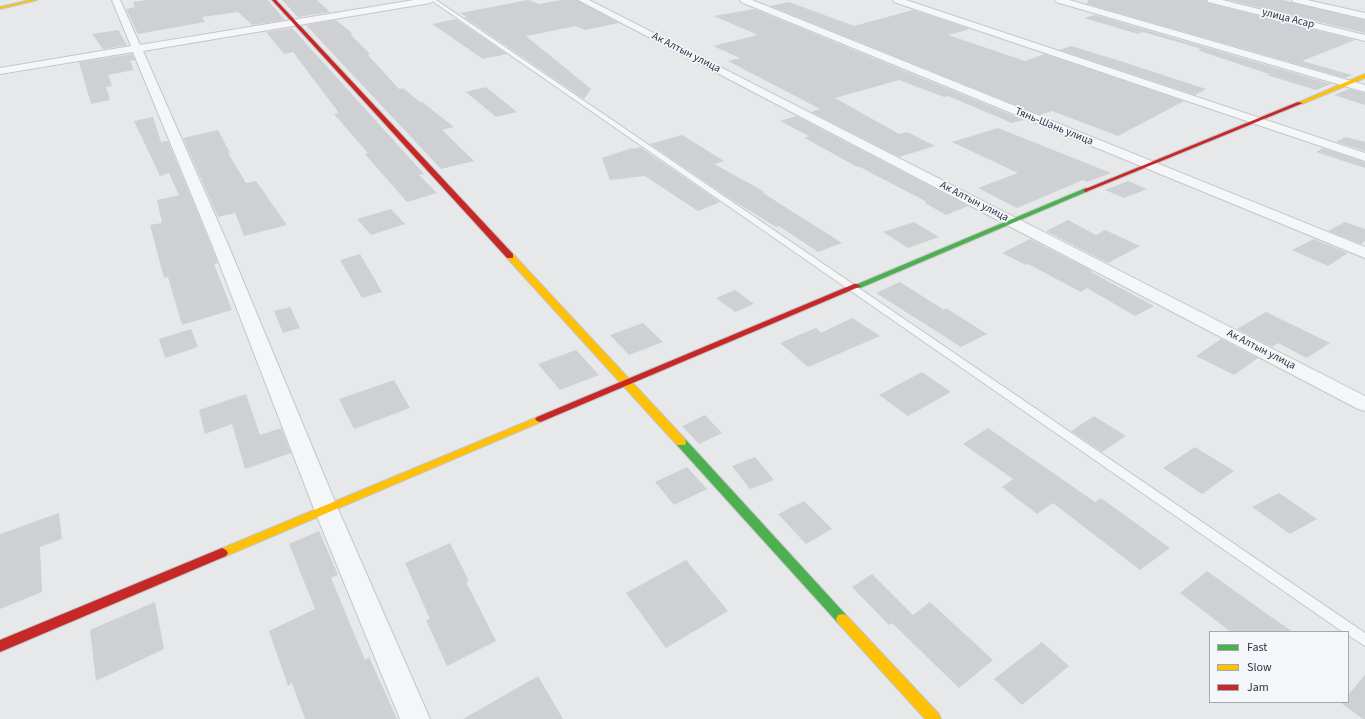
<!DOCTYPE html>
<meta charset="utf-8">
<style>
body{margin:0}
#map{position:relative;width:1365px;height:719px;overflow:hidden;background:#e6e8ea;font-family:"Source Sans 3",sans-serif}
canvas{display:block}
.legend{position:absolute;left:1209px;top:631px;width:140px;height:72px;box-sizing:border-box;background:#f4f6f9;border:1px solid #a4a8b1;margin:0;padding:5px 7px;list-style:none;font-size:12px;color:#2b3445}
.legend li{display:flex;align-items:center;gap:8px;height:20px}
.legend b{width:20px;border:1px solid #a4a8b1}
</style>
<div id="map">
<canvas width="1365" height="719"></canvas>
<ul class="legend">
<li><b style="height:5px;background:#4caf50"></b>Fast</li>
<li><b style="height:5px;background:#ffc107"></b>Slow</li>
<li><b style="height:5px;background:#c62828"></b>Jam</li>
</ul>
</div>
<script>
const context = document.querySelector('canvas').getContext('2d');
context.lineJoin = 'round';
function fillPath(path, color) { context.fillStyle = color; context.fill(path, 'evenodd'); }
const poly = rows => new Path2D(rows.map(r => 'M' + r).join(''));
function trace(path, color, width, dash) { context.strokeStyle = color; context.lineWidth = width; context.lineCap = dash ? 'butt' : 'round'; context.setLineDash(dash || []); context.stroke(path); }
function write(font, color, halo, rows, align = 'center') {
  context.font = font + ' "Source Sans 3",sans-serif'; context.lineWidth = 3.5; context.setLineDash([]); context.textBaseline = 'middle'; context.strokeStyle = halo; context.fillStyle = color; for (const [text, x, y, turn = 0] of rows) {
    context.save(); context.translate(x, y); context.rotate((+turn || 0) * Math.PI / 180); context.textAlign = isNaN(turn) ? turn : align; if (halo) context.strokeText(text, 0, 0); context.fillText(text, 0, 0); context.restore();
  }
}
const building = poly([
 [148,0,268,0,285,20,252,25,238,12,202,17,205,22,138,34,126,9,135,7,133,2],
 [282,0,317,0,330,12,298,17],
 [528,0,539,4,561,0,577,0,619,23,585,30,576,26,526,36,591,89,584,99,464,17,467,17,460,13],
 [1088,0,1206,0,1208,3,1355,40,1302,61,1352,75,1345,78,1087,4],
 [1228,0,1283,0,1291,2,1365,20,1365,33],
 [789,2,854,26,913,10,970,29,948,35,1025,61,1045,54,1184,101,1118,136,1052,111,1040,115,770,6],
 [754,9,1024,120,1012,123,948,96,944,97,899,80,835,98,899,134,907,132,935,146,899,157,811,112,820,109,728,61,740,58,713,46,758,35,714,16],
 [1095,15,1331,84,1316,90,1267,75,1269,74,1197,50,1202,49,1143,32,1138,34,1084,18],
 [456,19,507,54,483,59,432,24],
 [336,20,353,34,350,34,370,54,368,55,399,89,403,88,420,102,422,102,454,127,442,130,474,161,441,169,306,25],
 [292,28,424,174,419,175,437,193,407,202,365,154,368,153,334,114,339,113,293,52,284,54,266,32,260,33],
 [118,30,127,45,103,49,92,34],
 [1071,46,1120,61,1206,89,1195,95,1059,50],
 [132,54,135,60,130,61,134,70,108,75,112,86,106,87,110,100,91,104,79,62],
 [486,87,517,112,496,117,466,92],
 [1349,89,1365,93,1365,105,1334,95],
 [796,116,968,206,946,215,925,203,927,202,858,166,857,167,805,138,809,136,780,121],
 [153,117,161,142,168,141,212,248,218,263,214,264,232,310,182,325,168,277,164,278,150,225,162,223,157,200,179,195,169,173,160,176,134,121],
 [998,128,1111,173,1087,182,1083,180,1017,208,978,188,1018,173,952,142],
 [218,130,230,153,228,153,246,183,256,181,287,225,244,236,235,213,218,217,183,138],
 [682,135,724,161,714,164,765,192,763,193,842,243,818,252,779,226,776,227,729,198,650,144],
 [1346,137,1365,142,1365,151,1336,142],
 [640,147,720,202,698,211,645,176,610,180,602,158,632,148,634,149],
 [1323,148,1365,162,1365,168,1316,152],
 [1128,181,1147,189,1124,198,1105,190],
 [391,209,405,224,371,235,357,219],
 [1068,220,1096,235,1105,230,1140,246,1108,263,1046,231],
 [914,222,939,237,908,248,883,232],
 [1345,222,1365,229,1365,241,1361,244,1328,231],
 [1030,239,1092,271,1091,272,1154,306,1135,316,1087,288,1081,292,1028,264,1026,265,1002,253],
 [1314,239,1348,253,1328,266,1292,250],
 [360,254,382,292,362,298,340,260],
 [900,282,944,310,946,308,987,334,961,347,876,293],
 [735,290,754,304,735,312,716,298],
 [290,307,300,328,283,333,274,311],
 [1266,312,1330,343,1307,358,1278,343,1272,347,1237,329],
 [852,318,880,336,808,367,780,343,816,328,821,333],
 [643,323,663,342,629,355,610,335],
 [191,329,198,347,165,358,159,339],
 [1221,339,1258,358,1234,375,1196,356],
 [576,350,599,375,560,390,538,364],
 [922,372,951,392,908,416,879,395],
 [394,380,410,408,354,429,339,399],
 [246,394,260,435,281,428,291,453,245,469,232,424,205,434,199,410],
 [705,415,722,433,699,444,682,426],
 [1094,416,1126,436,1102,452,1071,431],
 [988,428,1095,502,1101,498,1170,548,1140,570,1053,503,1037,514,1002,487,1013,479,963,444],
 [1195,447,1234,471,1202,494,1163,468],
 [755,457,774,480,750,489,732,466],
 [687,467,707,489,674,505,655,482],
 [1279,493,1317,519,1290,534,1252,507],
 [804,501,832,529,806,544,778,514],
 [59,513,62,539,40,547,42,592,0,609,0,534],
 [319,531,338,575,331,578,365,660,369,657,397,719,305,719,292,683,288,686,269,631,315,609,289,544],
 [450,543,469,581,466,582,496,641,447,666,426,620,430,619,405,563],
 [686,560,728,611,666,648,626,593],
 [1207,571,1267,614,1293,632,1231,632,1180,593],
 [872,574,913,615,930,602,993,660,959,688,892,623,889,625,852,587],
 [155,602,164,649,96,681,90,630],
 [1042,642,1069,666,1022,705,994,679],
 [1365,675,1365,719,1363,719,1341,703,1348,702,1348,695],
 [538,676,563,719,463,719]
]);
const lane = poly([
 [431,0,436,0,1365,633,1365,646,1348,635,1348,632,1343,632,431,0]
]);
const street = poly([
 [112,0,120,0,140,45,414,0,434,0,430,3,143,51,229,247,338,509,430,719,400,719,314,509,213,247,133,52,0,74,0,68,131,46,112,0],
 [578,0,589,0,1365,396,1365,411,1358,409,578,0],
 [740,0,752,0,1365,247,1365,258,741,2,740,0],
 [893,0,906,0,1365,153,1365,161,894,2,893,0],
 [1055,0,1069,0,1365,85,1365,92,1056,2,1055,0],
 [1207,0,1222,0,1365,35,1365,41,1208,2,1207,0],
 [1292,0,1307,0,1365,13,1365,19,1293,2,1292,0]
]);
const fast = poly([
 [1086,188,1089,190,1088,191,860,288,857,288,853,286,1086,188],
 [681,438,685,439,846,615,848,619,846,623,842,624,838,623,677,445,676,442,677,439,681,438]
]);
const slow = poly([
 [30,0,37,0,0,9,0,7,30,0],
 [1365,74,1365,78,1302,104,1297,103,1365,74],
 [507,254,513,254,685,439,686,442,685,445,677,445,507,258,507,254],
 [540,416,543,417,545,419,543,421,226,556,222,558,218,556,216,553,218,550,540,416],
 [842,614,846,615,939,714,941,719,925,719,838,623,836,619,838,615,842,614]
]);
const jam = poly([
 [272,0,276,0,513,254,513,258,507,258,272,0],
 [1298,102,1303,103,1088,191,1086,192,1083,190,1298,102],
 [854,284,857,284,861,286,543,421,540,422,537,421,535,419,537,417,854,284],
 [222,548,226,550,228,553,226,556,0,652,0,640,222,548]
]);
const farStreetnames = [
 ["улица Асар",1288,19,14],
 ["Ак Алтын улица",686,53,27],
 ["Тянь-Шань улица",1054,127,22],
 ["Ак Алтын улица",974,202,27],
 ["Ак Алтын улица",1261,350,27]
];
fillPath(building, '#ced0d3');
trace(lane, '#c4c6c8', 2);
trace(street, '#c4c6c8', 2);
trace(fast, '#c4c6c8', 2);
trace(slow, '#c4c6c8', 2);
trace(jam, '#c4c6c8', 2);
fillPath(lane, '#f5f6f7');
fillPath(street, '#f5f6f7');
fillPath(fast, '#4caf50');
fillPath(slow, '#ffc107');
fillPath(jam, '#c62828');
write('11px', '#2b3445', '#f4f6f9', farStreetnames);
</script>
